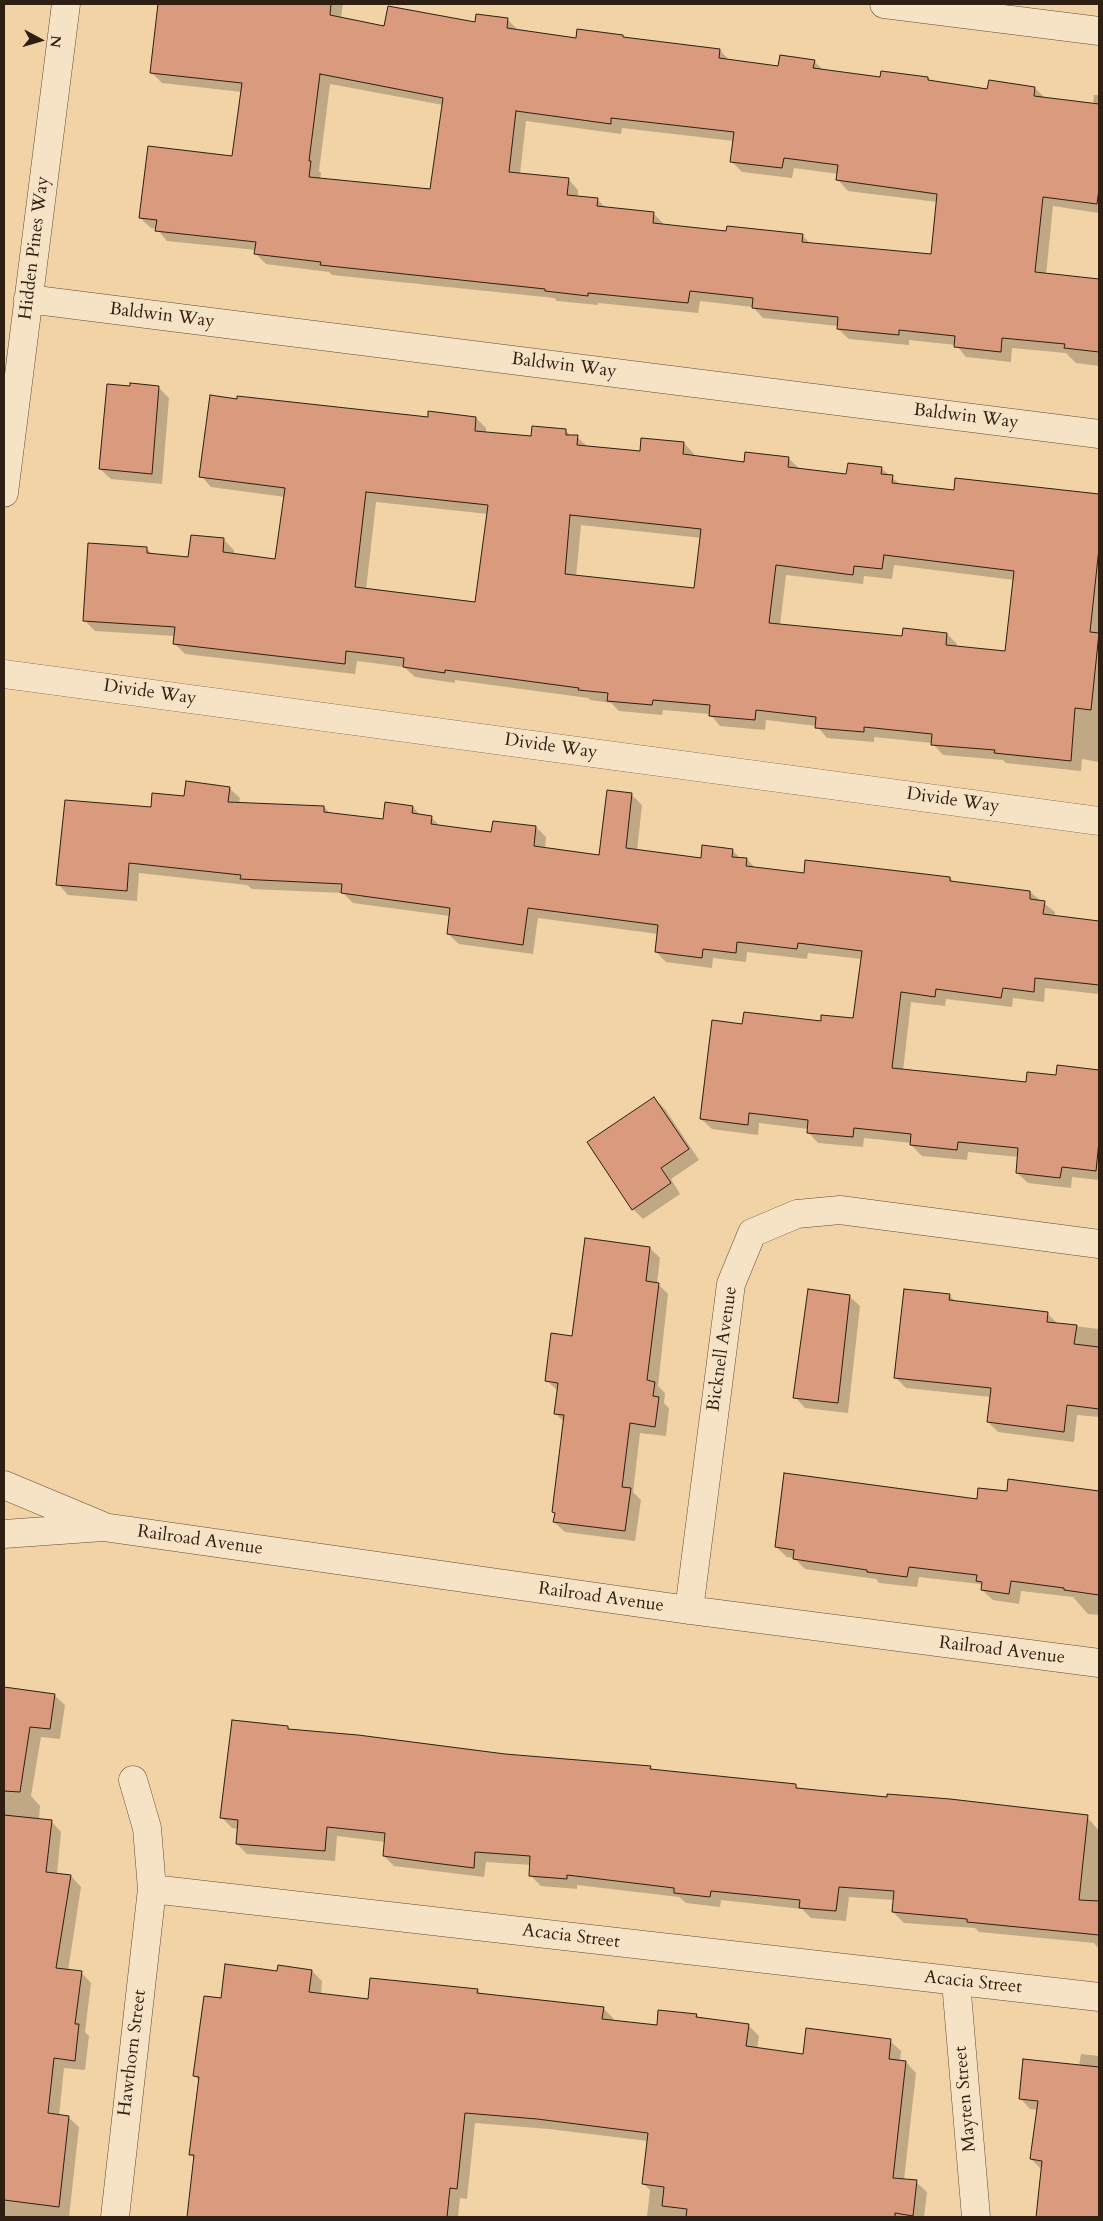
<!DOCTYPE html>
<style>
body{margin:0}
#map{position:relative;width:1103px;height:2221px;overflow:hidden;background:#f1d3a6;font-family:Cardo,serif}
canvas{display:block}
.frame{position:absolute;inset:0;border:5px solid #2f1e12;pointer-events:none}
.north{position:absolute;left:15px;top:15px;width:50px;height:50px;-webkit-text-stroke:4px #f6e2c5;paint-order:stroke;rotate:96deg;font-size:14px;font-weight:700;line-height:20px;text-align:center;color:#2f1e12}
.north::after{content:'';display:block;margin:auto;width:18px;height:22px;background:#2f1e12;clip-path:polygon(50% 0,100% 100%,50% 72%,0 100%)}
</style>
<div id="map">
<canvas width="1103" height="2221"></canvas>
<div class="frame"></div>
<div class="north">N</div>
</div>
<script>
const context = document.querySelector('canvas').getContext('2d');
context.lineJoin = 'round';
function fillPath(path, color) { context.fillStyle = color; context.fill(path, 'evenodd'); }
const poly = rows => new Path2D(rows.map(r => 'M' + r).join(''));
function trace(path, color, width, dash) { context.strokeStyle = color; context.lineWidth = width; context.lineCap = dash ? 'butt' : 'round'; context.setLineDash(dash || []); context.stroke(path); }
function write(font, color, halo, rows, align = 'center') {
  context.font = font + ' Cardo,serif'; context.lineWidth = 5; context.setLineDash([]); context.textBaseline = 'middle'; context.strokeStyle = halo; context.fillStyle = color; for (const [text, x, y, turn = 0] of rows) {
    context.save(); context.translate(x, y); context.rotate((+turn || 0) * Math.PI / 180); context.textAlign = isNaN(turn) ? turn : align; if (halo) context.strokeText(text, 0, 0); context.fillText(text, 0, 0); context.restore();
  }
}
const shadow = poly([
 [159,4,343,4,341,18,385,27,476,23,507,19,518,30,577,39,622,36,625,39,720,50,730,61,779,67,814,61,823,70,881,78,928,78,932,82,988,91,1035,88,1045,98,1093,105,1094,95,1099,95,1099,213,1053,206,1046,275,1099,280,1099,366,1076,363,1066,353,1012,348,1011,362,966,357,956,345,909,340,909,345,849,339,838,329,838,326,763,318,753,307,700,301,698,313,598,303,598,305,557,301,554,298,332,275,329,272,266,264,256,254,256,250,167,241,157,229,151,228,140,218,233,157,242,92,162,83,151,72],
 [330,84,443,105,431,190,320,180,321,173,319,171],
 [526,121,621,134,622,128,734,141,732,162,742,172,792,178,794,168,839,174,838,180,848,191,937,202,932,256,811,244,802,235,727,233,663,226,664,224,653,213,606,208,597,199,578,197,578,190,568,179,520,174],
 [158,387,169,398,162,484,111,479,100,469],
 [476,418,486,428,486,433,532,437,565,430,571,436,577,437,588,447,641,453,684,443,694,454,694,457,745,463,788,458,800,469,847,475,881,468,901,485,955,491,956,480,1099,495,1099,762,1082,759,1081,771,1006,763,1003,760,943,755,932,743,874,737,874,742,827,738,817,726,766,720,765,730,720,726,710,714,663,710,662,715,619,711,611,703,590,700,588,698,455,680,455,683,415,677,404,667,357,661,355,674,185,654,174,643,175,636,95,631,84,620,146,548,153,555,190,559,224,540,234,550,234,555,276,560,285,497,211,487,201,476,429,419],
 [376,502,488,514,476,603,366,590],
 [581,525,702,538,696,589,576,577],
 [894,565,1014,580,1006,652,957,647,957,644,947,634,904,637,780,625,786,575,863,584,864,576,892,579],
 [229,788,240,798,239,803,324,807,331,814,384,821,413,807,421,816,431,817,441,827,493,833,536,827,546,837,545,849,600,856,631,794,642,805,637,851,702,859,732,850,741,859,747,859,756,869,805,875,950,878,955,883,1030,892,1055,912,1054,917,1099,922,1099,994,1045,988,1044,1002,1013,998,1012,1007,946,999,945,1006,911,1002,903,1071,1027,1083,1057,1077,1058,1066,1099,1071,1099,1180,1072,1177,1071,1188,1028,1183,1017,1173,1019,1157,968,1152,967,1160,922,1156,911,1145,912,1143,864,1138,863,1147,818,1143,808,1132,808,1129,759,1123,758,1135,712,1129,701,1119,744,1025,854,1019,862,959,808,953,807,959,747,952,746,962,713,958,712,968,666,962,656,952,658,934,538,918,533,954,459,944,448,934,450,916,353,903,343,893,252,889,247,885,139,873,137,901,68,895,58,884,152,809,185,797],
 [654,1098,665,1109,699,1160,671,1179,680,1194,643,1219,633,1209],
 [650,1248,660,1258,657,1283,668,1294,658,1386,665,1393,664,1403,669,1408,666,1436,640,1433,633,1492,641,1500,635,1541,565,1532,554,1522,556,1514,553,1512,565,1423,555,1413,558,1391,546,1380,573,1337],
 [949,1295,956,1302,1047,1313,1058,1324,1099,1329,1099,1417,1077,1415,1074,1442,998,1432,988,1422,991,1397,906,1388,895,1377],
 [849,1296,860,1306,848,1413,805,1408,795,1397],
 [1009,1480,1099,1492,1099,1615,1088,1614,1073,1597,1021,1591,1019,1604,993,1600,982,1590,983,1587,980,1584,919,1577,917,1587,879,1583,876,1579,805,1569,794,1558,787,1557,776,1547,1008,1492],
 [4,1688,54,1695,65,1705,60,1739,41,1737,31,1796,40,1806,39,1820,51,1821,61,1832,57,1875,71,1876,81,1887,68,1971,81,1972,91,1983,85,2032,89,2036,85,2070,64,2068,59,2116,68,2117,79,2127,69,2217,4,2217],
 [287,1727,290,1730,505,1756,650,1767,654,1771,795,1785,800,1790,1087,1817,1099,1831,1099,1949,1094,1943,979,1932,975,1928,904,1923,893,1912,894,1900,849,1897,846,1921,811,1918,802,1909,721,1900,720,1907,686,1903,679,1897,577,1885,577,1889,541,1886,530,1875,531,1865,486,1862,484,1877,394,1866,384,1856,385,1842,337,1836,335,1861,247,1854,237,1844,238,1829,232,1828,222,1818],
 [312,1971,322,1981,321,1994,369,2000,477,1990,482,1995,603,2008,614,2019,613,2021,658,2026,696,2015,700,2019,748,2025,759,2036,757,2049,804,2055,890,2041,901,2051,900,2061,906,2062,916,2073,904,2180,916,2182,927,2192,924,2217,647,2217,650,2190,644,2184,648,2141,549,2129,475,2123,467,2199,460,2198,458,2217,189,2217,195,2159,190,2154,199,2081,195,2076,222,1999,278,1973],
 [1081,2054,1099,2056,1099,2217,1037,2217,1042,2170,1031,2159,1038,2110,1030,2109,1020,2098,1079,2066]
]);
const building = poly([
 [158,4,331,4,330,15,384,26,388,6,475,22,476,14,508,18,507,28,576,38,577,29,623,35,623,37,720,49,719,58,778,66,780,55,815,60,813,68,880,77,881,71,928,77,928,80,987,89,989,80,1035,87,1034,96,1099,104,1099,189,1097,204,1043,197,1035,272,1099,279,1099,352,1064,348,1065,344,1002,338,1001,352,954,347,955,336,899,330,899,335,837,329,838,317,752,308,753,298,690,291,688,303,588,293,588,296,545,291,545,289,320,265,321,262,254,254,256,242,155,231,157,220,139,218,148,146,232,156,242,83,150,73,158,4],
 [320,74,443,98,430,189,309,177,311,161,309,161,320,74],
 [516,111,611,124,611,118,734,132,730,162,782,168,784,158,838,165,836,180,937,194,931,254,802,242,803,234,727,226,726,231,653,223,654,212,597,206,598,198,567,195,569,178,509,172,516,111],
 [130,383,159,386,152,474,99,469,107,384,130,386,130,383],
 [210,395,237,399,237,396,428,417,428,411,476,417,475,431,531,436,532,426,566,429,566,435,578,435,577,445,640,451,641,438,684,442,683,454,744,462,745,452,789,457,788,467,846,474,848,463,882,467,881,474,893,475,892,483,954,490,955,478,1099,494,1099,548,1090,632,1099,633,1091,710,1075,708,1071,761,994,753,995,750,931,745,932,734,864,727,864,732,815,728,816,717,756,710,755,720,709,716,710,705,653,700,652,705,607,701,608,693,578,690,579,688,445,670,445,673,403,667,404,658,346,651,345,664,173,644,175,627,83,621,88,543,147,547,147,553,188,557,191,535,224,538,223,552,275,559,285,488,199,477,210,395],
 [366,492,488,505,475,602,355,587,366,492],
 [570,515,701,529,694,588,565,574,570,515],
 [884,555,1014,571,1005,651,946,645,947,633,903,628,902,636,769,623,776,565,853,575,854,566,882,569,884,555],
 [186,781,230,787,228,802,324,806,324,812,383,819,385,802,413,806,412,813,432,816,431,824,491,832,493,821,536,826,534,846,599,855,607,790,632,793,626,848,701,858,702,845,733,849,732,857,747,858,746,866,804,873,805,860,950,877,950,881,1030,891,1030,899,1045,901,1043,914,1099,921,1099,985,1035,978,1034,992,1003,988,1001,998,936,989,935,997,901,992,892,1068,1026,1082,1027,1072,1056,1075,1057,1065,1099,1070,1099,1141,1096,1171,1062,1167,1060,1178,1016,1173,1018,1148,958,1142,957,1150,910,1145,911,1134,854,1128,853,1137,807,1133,808,1120,749,1113,748,1125,700,1119,712,1020,742,1024,744,1012,821,1021,821,1015,853,1018,862,951,798,943,797,949,737,942,736,953,703,949,702,958,655,952,658,925,528,908,523,945,447,934,450,908,341,893,342,884,240,879,241,875,129,863,127,891,56,885,65,800,151,807,152,793,184,796,186,781],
 [654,1097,689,1149,661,1168,671,1183,632,1210,587,1142,654,1097],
 [585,1238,650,1247,646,1281,659,1283,647,1380,655,1382,653,1396,659,1397,655,1427,630,1423,622,1487,631,1488,625,1531,553,1522,555,1513,552,1512,564,1415,554,1414,558,1383,545,1381,551,1333,572,1336,585,1238],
 [808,1289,850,1295,838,1403,793,1398,808,1289],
 [904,1289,950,1294,949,1300,1048,1312,1047,1322,1077,1325,1074,1344,1099,1347,1099,1409,1067,1405,1064,1432,987,1422,991,1388,894,1378,904,1289],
 [784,1473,977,1499,978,1488,1007,1491,1008,1479,1099,1491,1099,1595,1064,1590,1064,1588,1011,1581,1009,1594,981,1590,982,1582,976,1581,977,1575,909,1567,907,1577,867,1572,867,1570,793,1559,794,1550,775,1547,784,1473],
 [4,1687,55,1694,50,1729,30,1727,20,1792,4,1791,4,1687],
 [232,1720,288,1726,288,1729,358,1735,505,1754,651,1766,650,1769,796,1784,796,1788,887,1797,887,1794,950,1799,1088,1815,1079,1900,1099,1901,1099,1935,967,1922,967,1919,892,1912,894,1891,839,1887,836,1911,799,1908,800,1900,711,1891,710,1897,674,1893,674,1888,567,1875,567,1879,529,1876,530,1856,475,1852,474,1868,434,1863,383,1856,385,1833,327,1827,325,1851,236,1844,238,1820,220,1818,232,1720],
 [4,1815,52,1820,46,1872,71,1875,56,1968,82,1971,75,2024,79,2024,75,2061,54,2058,48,2113,69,2116,59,2207,4,2200,4,1815],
 [225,1964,277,1971,278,1965,312,1970,309,1992,368,1999,370,1978,478,1989,477,1993,604,2007,602,2019,657,2025,658,2010,697,2014,696,2017,749,2024,746,2046,803,2054,806,2028,891,2039,889,2059,906,2061,893,2178,917,2180,913,2216,895,2213,895,2217,686,2217,687,2209,662,2206,664,2187,642,2184,648,2133,537,2119,465,2113,457,2189,450,2188,447,2217,187,2217,194,2155,189,2155,199,2077,193,2076,204,1996,221,1998,225,1964],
 [1023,2059,1099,2067,1099,2217,1036,2217,1042,2161,1030,2159,1038,2101,1019,2099,1023,2059]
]);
const minor = poly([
 [884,4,1099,31],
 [28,299,1099,434],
 [4,493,66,4],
 [4,674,1099,821],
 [4,1485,100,1525],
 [4,1534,103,1527,689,1610,1099,1663],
 [689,1610,731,1284,752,1233,797,1214,840,1210,1099,1244],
 [152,1889,1099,1997],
 [956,1982,976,2217],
 [115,2217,152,1889,147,1828,133,1780]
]);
const streetNames = [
 ["Hidden Pines Way",35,248,-83],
 ["Baldwin Way",162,316,7],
 ["Baldwin Way",564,366,7],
 ["Baldwin Way",966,417,7],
 ["Divide Way",150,693,8],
 ["Divide Way",551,747,8],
 ["Divide Way",953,801,8],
 ["Bicknell Avenue",723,1349,-82],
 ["Railroad Avenue",200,1541,8],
 ["Railroad Avenue",601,1598,8],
 ["Railroad Avenue",1002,1651,7],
 ["Acacia Street",571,1937,7],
 ["Acacia Street",973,1983,6],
 ["Hawthorn Street",133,2053,-83],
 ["Mayten Street",966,2099,-95]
];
fillPath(shadow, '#0003');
fillPath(building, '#d99a7e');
trace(building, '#2f1e12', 1);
trace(minor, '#604b37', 29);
trace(minor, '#f6e2c5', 28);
write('18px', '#2f1e12', '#f6e2c5', streetNames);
</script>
